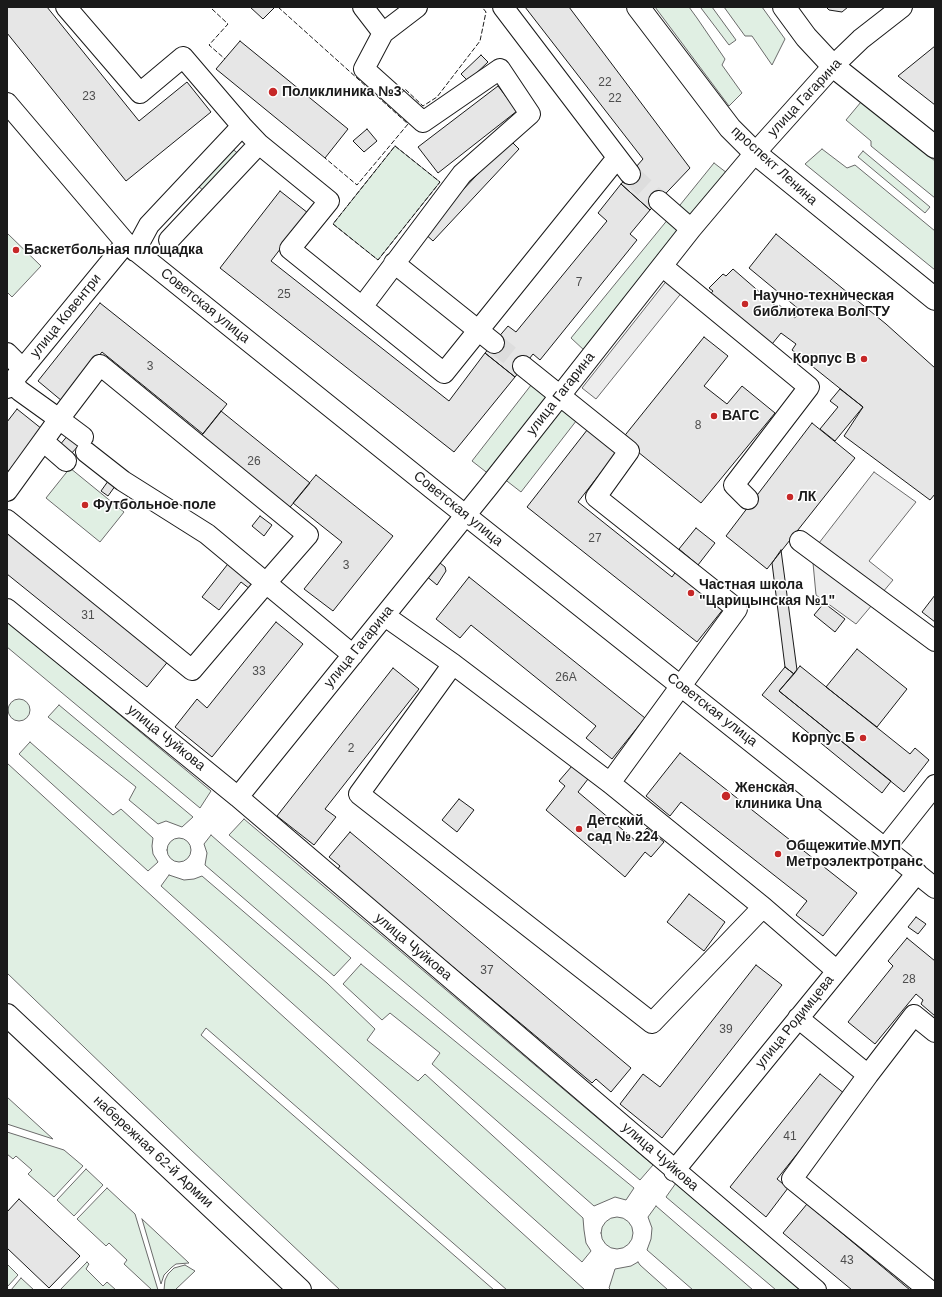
<!DOCTYPE html>
<meta charset="utf-8">
<style>
body{margin:0}
#map{position:relative;width:942px;height:1297px;overflow:hidden;background:#fff;font-family:Arial,sans-serif}
canvas{display:block}
.frame{position:absolute;inset:0;border:8px solid #1a1a1a;pointer-events:none}
</style>
<div id="map">
<canvas width="942" height="1297"></canvas>
<div class="frame"></div>
</div>
<script>
const context = document.querySelector('canvas').getContext('2d');
context.lineJoin = 'round';
function fillPath(path, color) { context.fillStyle = color; context.fill(path, 'evenodd'); }
const poly = rows => new Path2D(rows.map(r => 'M' + r).join(''));
function trace(path, color, width, dash) { context.strokeStyle = color; context.lineWidth = width; context.lineCap = dash ? 'butt' : 'round'; context.setLineDash(dash || []); context.stroke(path); }
function write(font, color, halo, rows, align = 'center') {
  context.font = font + ' Arial,sans-serif'; context.lineWidth = 3; context.setLineDash([]); context.textBaseline = 'middle'; context.strokeStyle = halo; context.fillStyle = color; for (const [text, x, y, turn = 0] of rows) {
    context.save(); context.translate(x, y); context.rotate((+turn || 0) * Math.PI / 180); context.textAlign = isNaN(turn) ? turn : align; if (halo) context.strokeText(text, 0, 0); context.fillText(text, 0, 0); context.restore();
  }
}
const green = poly([
 [655,7,689,7,697,18,725,59,722,65,742,93,729,106,655,7],
 [702,7,712,7,736,40,729,45,701,8,702,7],
 [724,7,762,7,785,39,772,65,752,36,745,36,724,7],
 [861,102,935,161,935,198,871,146,871,141,846,120,861,102],
 [395,146,440,182,378,260,333,224,395,146],
 [230,147,240,155,206,193,196,184,230,147],
 [822,149,847,168,855,165,935,231,935,270,805,164,822,149],
 [863,151,930,207,925,213,858,157,863,151],
 [714,163,727,173,689,220,676,210,714,163],
 [669,218,684,230,585,351,571,338,669,218],
 [7,233,41,266,12,297,7,292,7,233],
 [535,380,554,394,490,475,472,461,535,380],
 [562,402,580,416,521,492,503,478,562,402],
 [70,468,124,512,100,542,46,498,70,468],
 [7,621,211,791,200,808,7,647,7,621],
 '8 710a11 11 0 1 1 22 0a11 11 0 1 1-22 0Z',
 [59,705,193,817,182,827,166,821,158,824,129,800,136,787,48,717,59,705],
 [30,742,113,815,121,809,153,838,152,846,153,854,158,862,148,871,19,754,30,742],
 [7,763,275,1009,585,1290,507,1290,206,1028,201,1035,494,1290,340,1290,189,1148,7,973,7,763],
 [244,819,653,1165,640,1180,229,835,244,819],
 [211,835,351,958,334,976,205,865,207,853,204,844,211,835],
 '167 850a12 12 0 1 1 24 0a12 12 0 1 1-24 0Z',
 [169,875,184,880,194,879,202,876,327,983,375,1029,367,1040,418,1081,425,1074,583,1218,584,1230,586,1243,591,1251,582,1262,161,886,169,875],
 [361,964,634,1188,626,1200,615,1197,594,1206,432,1064,440,1053,390,1013,382,1020,343,984,361,964],
 [7,1097,53,1139,7,1124,7,1097],
 [7,1132,64,1150,83,1166,54,1197,28,1174,32,1170,16,1156,13,1159,7,1154,7,1132],
 [86,1169,103,1185,74,1216,57,1200,86,1169],
 [676,1183,803,1290,776,1290,666,1197,676,1183],
 [107,1188,135,1214,158,1290,152,1290,124,1264,127,1260,109,1243,106,1246,77,1219,107,1188],
 [656,1206,753,1290,693,1290,647,1250,651,1239,652,1228,648,1217,656,1206],
 '601 1233a16 16 0 1 1 32 0a16 16 0 1 1-32 0Z',
 [142,1219,189,1263,176,1264,172,1267,164,1275,161,1284,142,1219],
 [87,1262,89,1264,86,1269,103,1286,107,1282,116,1290,60,1290,87,1262],
 [638,1262,640,1265,668,1290,611,1290,609,1288,615,1269,631,1266,638,1262],
 [7,1264,18,1275,8,1286,7,1285,7,1264],
 [185,1265,195,1271,175,1290,164,1290,165,1280,168,1274,174,1268,185,1265],
 [21,1278,34,1290,11,1290,21,1278]
]);
const parking = poly([
 [668,279,683,291,596,399,582,388,668,279],
 [874,472,916,502,869,561,893,580,856,624,816,595,812,552,874,472]
]);
const building = poly([
 [7,7,47,7,139,121,187,82,211,112,126,181,7,33,7,7],
 [250,7,275,7,263,19,250,7],
 [525,7,569,7,690,168,650,210,621,184,643,159,525,7],
 [826,7,848,7,842,12,829,10,826,7],
 [240,41,348,129,325,158,216,69,240,41],
 [935,46,935,105,898,76,935,46],
 [481,55,488,62,468,81,461,74,481,55],
 [498,86,517,111,438,173,418,147,498,86],
 [367,129,377,141,364,152,353,141,367,129],
 [510,140,519,149,433,241,423,232,510,140],
 [621,184,650,210,630,234,637,240,540,360,533,354,515,377,485,353,508,326,516,332,607,221,598,213,621,184],
 [280,191,308,213,271,261,449,401,485,353,515,377,454,452,220,268,280,191],
 [776,234,886,324,935,368,935,494,930,500,844,436,863,407,792,350,796,344,781,333,768,349,707,298,713,291,709,288,723,274,726,276,733,269,778,308,779,305,795,318,801,311,749,268,776,234],
 [100,303,227,404,203,434,102,352,62,401,38,381,100,303],
 [704,337,728,356,704,386,727,404,742,386,775,413,701,503,622,439,704,337],
 [840,389,863,407,835,441,820,429,838,407,830,401,840,389],
 [17,409,42,429,7,473,7,422,17,409],
 [221,411,310,483,286,512,197,441,221,411],
 [812,423,855,458,767,569,726,536,812,423],
 [591,425,620,448,578,502,672,577,677,570,724,608,697,642,527,507,591,425],
 [69,434,80,444,70,455,59,446,69,434],
 [316,475,393,536,333,611,304,589,342,542,293,503,316,475],
 [111,477,118,482,108,496,101,491,111,477],
 [260,516,272,525,264,536,252,526,260,516],
 [696,528,715,543,698,565,679,549,696,528],
 [10,530,170,659,147,687,7,574,7,534,10,530],
 [781,550,797,670,794,674,785,667,772,563,781,550],
 [231,560,257,580,250,589,241,582,219,610,202,597,231,560],
 [436,563,440,563,445,567,446,571,437,585,425,575,436,563],
 [469,577,645,718,612,759,586,738,596,726,471,625,460,638,436,619,469,577],
 [935,595,935,622,922,612,935,595],
 [824,603,845,619,835,632,814,615,824,603],
 [276,622,303,644,212,757,175,727,197,699,207,708,276,622],
 [857,649,907,689,877,727,826,687,857,649],
 [800,666,910,754,915,748,929,760,904,792,779,691,800,666],
 [785,667,794,674,779,691,891,781,882,793,762,695,785,667],
 [393,668,419,689,325,809,336,817,314,845,277,816,393,668],
 [680,753,857,893,823,936,796,915,807,901,681,802,670,816,646,796,680,753],
 [572,766,588,779,578,792,636,841,647,828,664,842,651,857,645,852,625,877,546,810,565,786,559,781,572,766],
 [459,799,474,810,457,832,442,820,459,799],
 [350,832,631,1068,611,1092,596,1079,592,1083,337,870,340,866,329,857,350,832],
 [689,894,725,922,704,951,667,922,689,894],
 [916,917,926,924,918,934,908,927,916,917],
 [907,938,935,961,935,1016,921,1004,923,1000,916,994,875,1044,848,1022,893,966,888,961,907,938],
 [756,965,782,985,662,1138,620,1104,643,1074,660,1087,756,965],
 [820,1074,845,1094,777,1179,788,1188,766,1217,730,1187,820,1074],
 [19,1199,80,1256,49,1288,7,1248,7,1212,19,1199],
 [807,1204,910,1290,852,1290,783,1233,807,1204]
]);
const minorTunnel = poly([
 [630,174,659,201],
 [494,343,523,366]
]);
const minor = poly([
 [66,7,140,93,183,57,242,126,259,144,329,201,290,249,444,373,617,158],
 [363,7,383,33,417,7],
 [503,7,630,174],
 [7,103,126,243,435,491,935,888],
 [659,201,691,229],
 [169,240,259,144],
 [135,251,149,225,242,126],
 [394,263,494,343],
 [662,266,809,387,734,485,748,499],
 [362,307,462,174,530,114,500,69,423,122,364,69,383,33],
 [7,353,23,369],
 [523,366,629,451,596,497,737,609,610,783],
 [12,383,20,391,59,419,100,365,308,535,266,583,353,655],
 [7,388,126,243],
 [43,441,66,461],
 [7,491,59,419,83,437],
 [7,520,192,670,266,583,207,534,123,481,86,452],
 [800,541,935,641],
 [7,609,238,797,816,1290],
 [385,616,453,664,610,783,763,907,837,971],
 [453,664,359,794,652,1023,763,907],
 [238,797,489,486,691,229,755,153,833,66,861,39,902,7],
 [885,848,935,785],
 [798,1018,868,1075],
 [674,1171,917,873],
 [929,1290,792,1179,868,1075,914,1015,935,1032]
]);
const major = poly([
 [638,7,730,128,755,153,935,299],
 [784,7,806,37,833,66,935,147],
 [7,1015,300,1290]
]);
const fence = poly([
 [278,7,408,124,357,185,325,158],
 [212,9,228,24,209,45,225,59],
 [401,94,405,89,423,106,437,97,480,41,486,12,482,7],
 [395,146,440,182,378,260,333,224,395,146]
]);
const markers = [
 [273,92,5,"#c62828"],
 [16,250,4,"#c62828"],
 [745,304,4,"#c62828"],
 [864,359,4,"#c62828"],
 [714,416,4,"#c62828"],
 [790,497,4,"#c62828"],
 [85,505,4,"#c62828"],
 [691,593,4,"#c62828"],
 [863,738,4,"#c62828"],
 [726,796,5,"#c62828"],
 [579,829,4,"#c62828"],
 [778,854,4,"#c62828"]
];
const numberNames = [
 ["22",605,83],
 ["23",89,97],
 ["22",615,99],
 ["7",579,283],
 ["25",284,295],
 ["3",150,367],
 ["8",698,426],
 ["26",254,462],
 ["27",595,539],
 ["3",346,566],
 ["31",88,616],
 ["33",259,672],
 ["26А",566,678],
 ["2",351,749],
 ["37",487,971],
 ["28",909,980],
 ["39",726,1030],
 ["41",790,1137],
 ["43",847,1261]
];
const poiNames = [
 ["Поликлиника №3",282,92],
 ["Баскетбольная площадка",24,250],
 ["Научно-техническая",753,296],
 ["библиотека ВолГТУ",753,312],
 ["Корпус В",856,359,"right"],
 ["ВАГС",722,416],
 ["ЛК",798,497],
 ["Футбольное поле",93,505],
 ["Частная школа",699,585],
 ["\"Царицынская №1\"",699,601],
 ["Корпус Б",855,738,"right"],
 ["Женская",735,788],
 ["клиника Una",735,804],
 ["Детский",587,821],
 ["сад № 224",587,837],
 ["Общежитие МУП",786,846],
 ["Метроэлектротранс",786,862]
];
const streetNames = [
 ["улица Гагарина",805,98,-47],
 ["проспект Ленина",774,166,42],
 ["Советская улица",205,306,39],
 ["улица Ковентри",66,316,-51],
 ["улица Гагарина",561,394,-52],
 ["Советская улица",458,509,39],
 ["улица Гагарина",359,647,-51],
 ["Советская улица",712,710,38],
 ["улица Чуйкова",166,738,39],
 ["улица Чуйкова",413,947,40],
 ["улица Родимцева",795,1022,-51],
 ["набережная 62-й Армии",153,1152,43],
 ["улица Чуйкова",660,1157,41]
];
fillPath(green, '#e0efe3');
trace(green, '#6a6a6a', 1);
fillPath(parking, '#ededed');
trace(parking, '#6a6a6a', 1);
fillPath(building, '#e6e6e6');
trace(building, '#1a1a1a', 1);
trace(minorTunnel, '#ddd', 20, [20, 10]);
trace(minor, '#1a1a1a', 22);
trace(major, '#1a1a1a', 24);
trace(minor, '#fff', 20);
trace(major, '#fff', 22);
trace(fence, '#1a1a1a', 1, [5, 2]);
for (const [x, y, r, color] of markers) { const dot = new Path2D(); dot.arc(x, y, r, 0, 2 * Math.PI); context.fillStyle = color; context.fill(dot); trace(dot, '#fff', 1.5); }
write('12px', '#4d4d4d', null, numberNames);
write('bold 14px', '#1a1a1a', '#fff', poiNames, 'left');
write('14px', '#1a1a1a', '#fff', streetNames);
</script>
